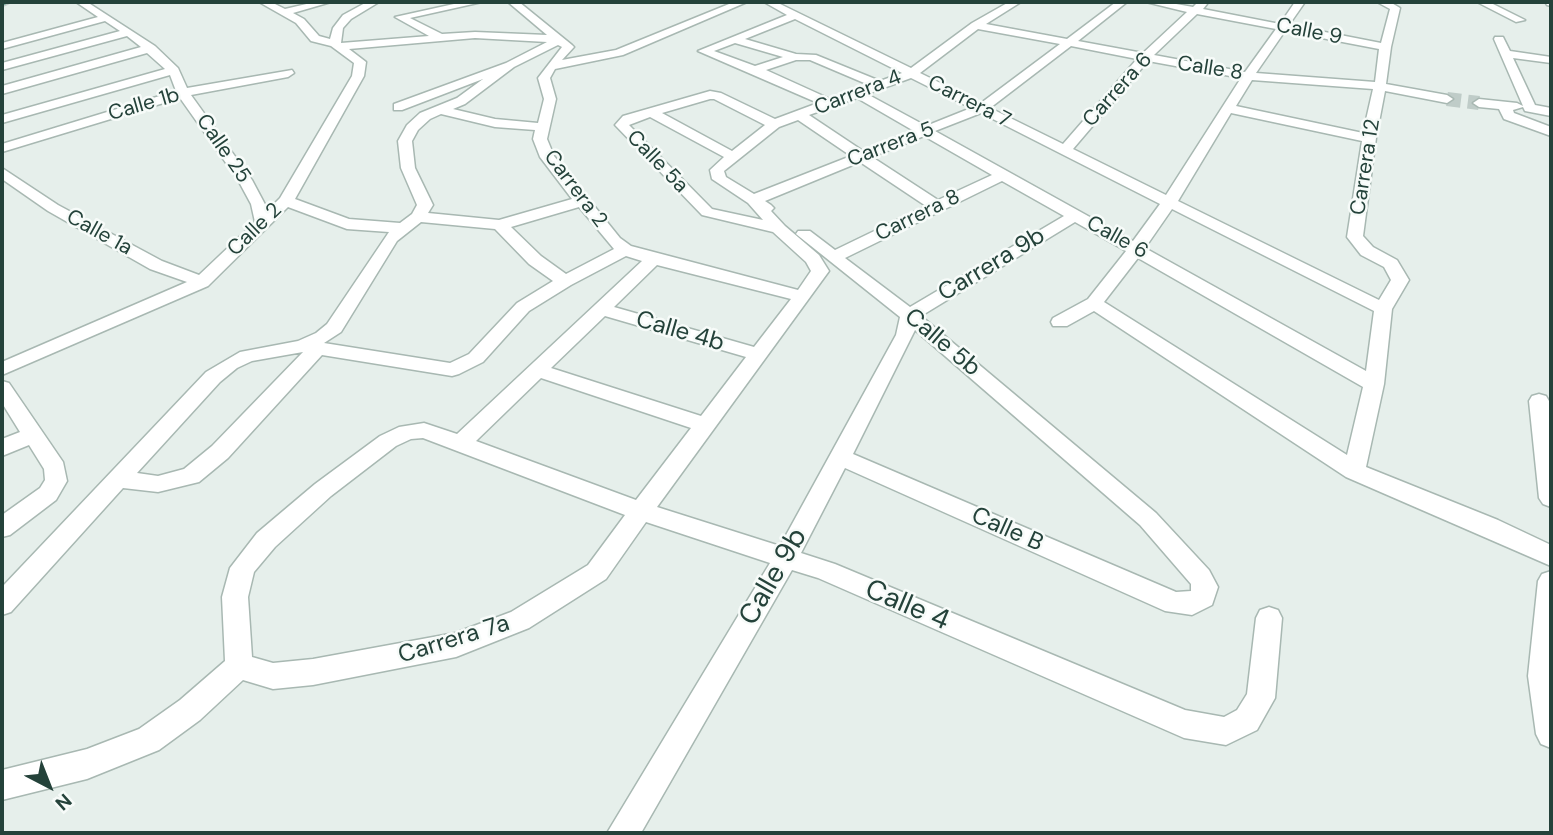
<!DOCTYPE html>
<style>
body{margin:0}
#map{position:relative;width:1553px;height:835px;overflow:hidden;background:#e6efeb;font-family:"DM Sans",sans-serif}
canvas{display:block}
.frame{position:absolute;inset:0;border:4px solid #24423a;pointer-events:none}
.north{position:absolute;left:14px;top:751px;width:70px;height:70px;-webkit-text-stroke:5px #f7fbf9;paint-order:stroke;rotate:138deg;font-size:19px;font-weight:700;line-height:28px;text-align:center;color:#24423a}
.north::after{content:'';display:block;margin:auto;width:24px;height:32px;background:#24423a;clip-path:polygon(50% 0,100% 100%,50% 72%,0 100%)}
</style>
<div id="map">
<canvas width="1553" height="835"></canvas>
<div class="frame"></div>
<div class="north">N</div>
</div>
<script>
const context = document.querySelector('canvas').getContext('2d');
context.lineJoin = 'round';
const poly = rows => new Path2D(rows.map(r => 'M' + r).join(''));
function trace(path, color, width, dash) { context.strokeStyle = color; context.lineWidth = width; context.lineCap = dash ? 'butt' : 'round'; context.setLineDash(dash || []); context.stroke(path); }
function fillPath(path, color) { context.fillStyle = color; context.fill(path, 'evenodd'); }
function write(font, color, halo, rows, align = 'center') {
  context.font = font + ' "DM Sans",sans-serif'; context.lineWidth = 5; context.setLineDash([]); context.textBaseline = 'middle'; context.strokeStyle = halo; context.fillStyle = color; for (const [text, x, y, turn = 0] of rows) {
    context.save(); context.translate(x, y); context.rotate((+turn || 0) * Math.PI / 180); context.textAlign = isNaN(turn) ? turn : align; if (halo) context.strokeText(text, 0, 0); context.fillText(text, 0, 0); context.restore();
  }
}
const minorTunnel = poly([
 [1447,99,1479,103]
]);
const minor = poly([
 [76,2,87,2,155,46,178,68,187,88,292,70,294,73,288,77,191,95,252,180,268,210,280,198,352,76,354,63,331,46,311,41,296,23,259,2,271,2,285,9,315,2,331,2,293,13,304,19,319,36,330,39,333,28,343,15,367,2,379,2,351,19,343,28,341,43,429,36,395,17,463,2,482,2,410,18,442,34,475,32,547,35,508,2,519,2,572,45,574,47,562,60,616,50,734,2,747,2,623,55,555,69,550,78,556,99,547,139,554,156,620,238,631,246,798,290,811,271,806,262,773,232,702,215,615,125,623,116,710,91,721,93,775,119,818,103,698,51,787,15,764,2,776,2,911,68,972,23,1009,2,1021,2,986,24,1067,39,1116,2,1127,2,1078,41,1143,53,1187,12,1146,2,1165,2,1193,7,1198,2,1205,2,1207,4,1203,9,1280,24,1295,2,1305,2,1289,25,1381,43,1390,9,1377,2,1390,2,1400,8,1391,47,1386,84,1447,95,1453,99,1447,103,1385,91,1376,138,1363,236,1373,247,1397,260,1409,280,1392,309,1384,384,1366,467,1498,520,1551,545,1551,566,1346,477,1094,311,1067,326,1053,326,1051,322,1053,318,1088,299,1126,251,1075,222,921,316,1156,513,1209,570,1218,587,1212,605,1192,615,1165,611,845,468,801,553,835,564,1185,710,1224,717,1237,710,1247,694,1256,618,1260,610,1269,607,1278,610,1282,618,1275,698,1257,730,1226,745,1184,738,818,578,792,570,641,833,607,833,770,563,646,522,606,579,529,628,456,657,313,685,273,689,243,680,200,720,159,750,87,779,2,800,2,770,87,749,139,729,180,700,225,661,222,597,230,568,257,533,315,484,380,436,399,427,424,423,457,434,642,261,626,256,571,285,529,311,483,362,459,374,452,376,322,355,228,458,199,482,158,492,123,488,11,612,2,615,2,587,206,372,240,352,298,341,316,333,327,324,389,232,347,229,288,207,208,286,2,375,2,362,187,282,150,269,48,211,2,179,2,168,58,205,162,261,199,275,255,222,251,204,238,180,180,98,2,152,2,144,176,91,170,75,2,123,2,115,165,69,147,53,2,94,2,86,141,47,127,36,2,70,2,63,120,31,105,21,2,49,2,43,98,17,76,2],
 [1197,14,1276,29,1245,72,1154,55,1197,14],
 [795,19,902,73,880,81,816,55,796,54,745,39,795,19],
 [978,29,1060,44,981,103,920,73,978,29],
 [1285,31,1379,49,1375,82,1256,73,1285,31],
 [475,38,547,42,506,63,394,104,394,110,402,110,483,79,457,98,420,113,407,125,398,141,401,168,417,205,412,214,400,223,349,219,295,199,364,76,366,62,349,49,475,38],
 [735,43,783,57,755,66,714,51,735,43],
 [558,45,562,47,538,78,544,99,538,123,495,119,453,109,465,104,514,67,558,45],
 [1071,46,1137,59,1063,144,990,108,1071,46],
 [796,60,810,60,869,85,830,99,766,70,796,60],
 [1148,61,1241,78,1166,195,1073,149,1148,61],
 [911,78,971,108,926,126,867,94,911,78],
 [1252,80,1373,89,1363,133,1236,106,1252,80],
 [857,98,914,131,863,151,809,115,857,98],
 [710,99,714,99,765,125,732,151,662,113,710,99],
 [981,113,1160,204,1133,241,935,131,981,113],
 [1231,113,1362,141,1347,237,1361,255,1384,267,1391,280,1379,300,1178,201,1231,113],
 [441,114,495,127,535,130,533,139,540,157,572,199,499,220,428,213,433,205,415,168,412,141,418,130,430,119,441,114],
 [650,117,724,157,710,170,712,179,748,203,763,220,712,209,629,125,650,117],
 [798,120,851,156,754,194,726,177,724,171,779,127,798,120],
 [924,136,992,175,938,200,872,157,924,136],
 [860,162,926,206,835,250,810,231,798,231,796,234,900,317,896,335,780,546,657,507,829,271,819,255,785,226,771,211,774,208,771,205,765,201,860,162],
 [1002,181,1064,216,910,307,845,258,1002,181],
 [579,207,614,249,566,274,541,256,511,227,579,207],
 [1172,209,1374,311,1366,371,1145,248,1172,209],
 [421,222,495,229,529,264,553,281,517,303,469,354,450,363,324,343,341,332,397,241,421,222],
 [1138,258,1363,387,1347,455,1104,302,1138,258],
 [657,265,791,299,754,347,614,307,657,265],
 [605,316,746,357,701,416,551,368,605,316],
 [915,330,1140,525,1191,584,1191,591,1176,592,853,454,915,330],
 [303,352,212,446,184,469,158,476,137,473,220,382,237,368,252,361,303,352],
 [541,378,691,428,636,500,476,441,541,378],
 [423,438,625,515,588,565,511,612,455,633,313,659,273,663,252,657,248,597,254,572,275,547,331,496,396,446,411,439,423,438],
 [1477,2,1489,2,1525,20,1516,22,1477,2],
 [1545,2,1551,2,1551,6,1547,5,1545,2],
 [1495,37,1503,37,1510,51,1551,57,1551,63,1513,58,1535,105,1551,108,1551,116,1525,111,1523,107,1513,110,1514,113,1551,127,1551,136,1504,119,1499,109,1479,107,1473,103,1479,99,1517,103,1523,106,1494,39,1495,37],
 [2,381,9,383,63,462,67,481,56,500,10,535,2,537,2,515,40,488,45,480,44,469,29,445,2,456,2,439,20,432,2,403,2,381],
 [1539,394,1546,396,1549,401,1551,415,1551,507,1543,504,1539,498,1529,401,1532,396,1539,394],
 [1551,571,1551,748,1541,744,1536,734,1528,676,1538,581,1542,574,1551,571]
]);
const primary = poly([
 [2,2,11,2,2,6,2,2]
]);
const farStreetnames = [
 ["Calle 9",1309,32,11],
 ["Calle 8",1210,69,9],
 ["Carrera 6",1118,90,-48],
 ["Carrera 4",858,93,-21],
 ["Carrera 7",969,102,27],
 ["Calle 1b",144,105,-16],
 ["Carrera 5",891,145,-21],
 ["Calle 25",223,149,55],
 ["Calle 5a",657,162,46],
 ["Carrera 12",1366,167,-81],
 ["Carrera 2",575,189,53],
 ["Carrera 8",918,216,-26],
 ["Calle 2",255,230,-44],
 ["Calle 1a",99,233,29],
 ["Calle 6",1117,238,29]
];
const streetNames = [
 ["Carrera 9b",992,265,-31],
 ["Calle 4b",680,332,16],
 ["Calle 5b",942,343,40],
 ["Calle B",1007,530,24],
 ["Carrera 7a",454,640,-17]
];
const nearStreetnames = [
 ["Calle 9b",774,577,-60],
 ["Calle 4",907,606,23]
];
trace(minorTunnel, '#bfccc8', 14, [14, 7]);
trace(minor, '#a8b8b2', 3);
trace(primary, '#c2cac8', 3);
fillPath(minor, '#fff');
fillPath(primary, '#6aa596');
write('21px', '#24423a', '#f7fbf9', farStreetnames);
write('24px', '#24423a', '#f7fbf9', streetNames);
write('28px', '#24423a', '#f7fbf9', nearStreetnames);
</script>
